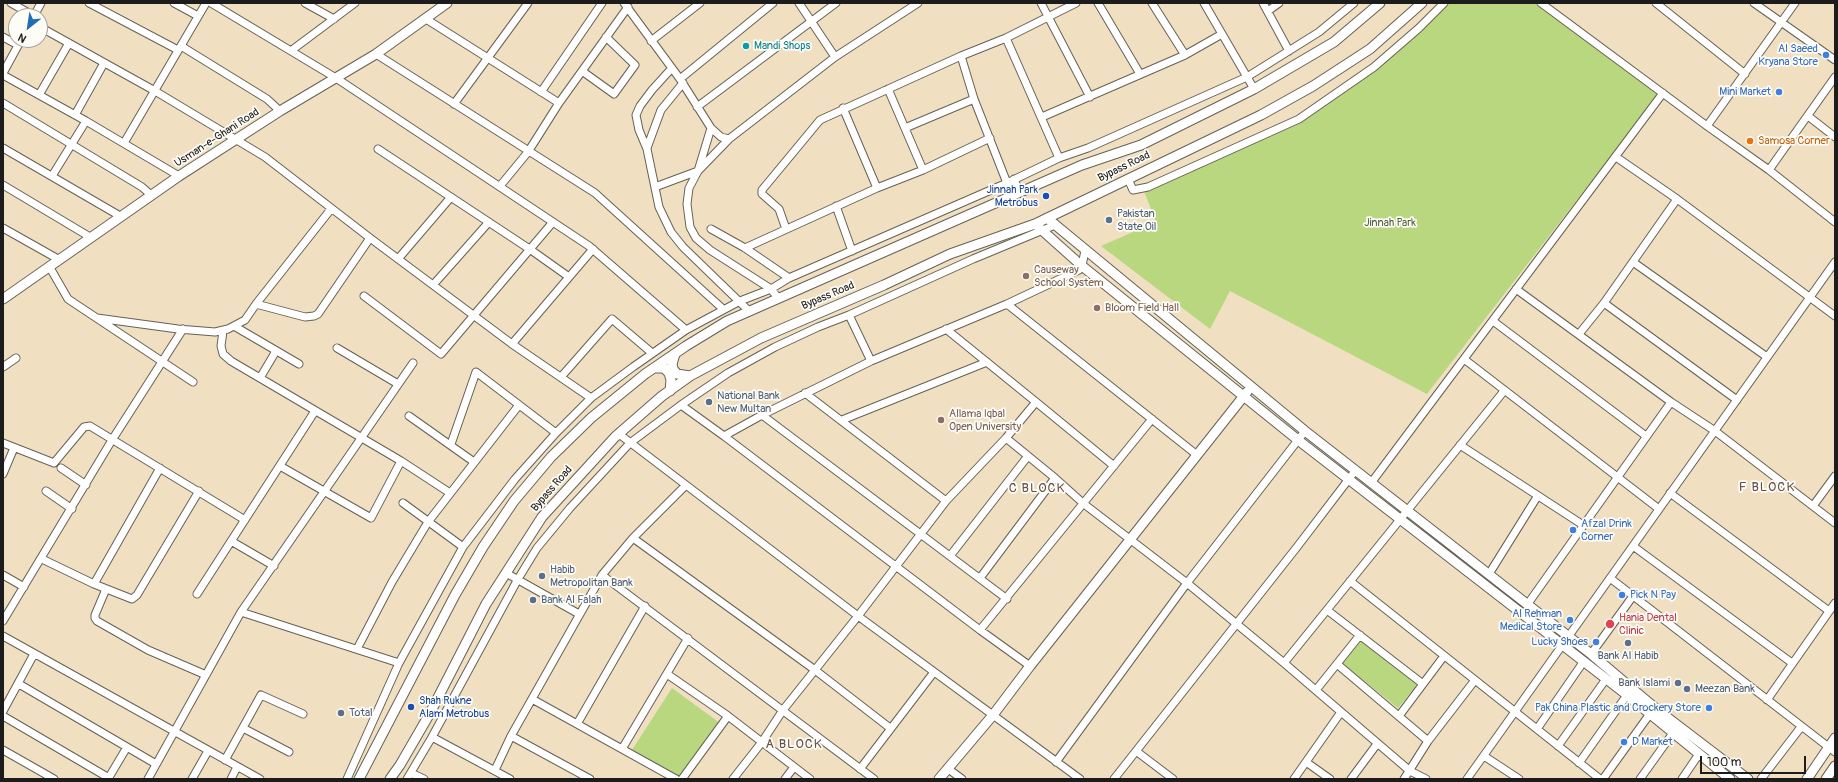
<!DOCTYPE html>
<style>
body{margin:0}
#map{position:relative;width:1838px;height:782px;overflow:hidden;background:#f0e0c1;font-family:Pangolin,sans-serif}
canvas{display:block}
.frame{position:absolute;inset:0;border:4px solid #1c1c1c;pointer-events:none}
.north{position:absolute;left:8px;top:8px;width:40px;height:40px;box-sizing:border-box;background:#fdfcf7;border:1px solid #a3a29f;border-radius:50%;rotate:210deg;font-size:11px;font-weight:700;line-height:16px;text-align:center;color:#1c1c1c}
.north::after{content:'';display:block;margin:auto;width:14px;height:18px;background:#1f6fb2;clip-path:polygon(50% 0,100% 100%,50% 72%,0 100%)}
.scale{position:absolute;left:1700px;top:756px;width:106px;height:18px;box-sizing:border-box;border:2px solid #1c1c1c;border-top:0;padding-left:5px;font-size:12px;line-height:14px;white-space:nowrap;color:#1c1c1c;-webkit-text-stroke:3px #fdfcf7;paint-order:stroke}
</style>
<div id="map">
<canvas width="1838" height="782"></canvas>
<div class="frame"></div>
<div class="north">N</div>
<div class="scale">100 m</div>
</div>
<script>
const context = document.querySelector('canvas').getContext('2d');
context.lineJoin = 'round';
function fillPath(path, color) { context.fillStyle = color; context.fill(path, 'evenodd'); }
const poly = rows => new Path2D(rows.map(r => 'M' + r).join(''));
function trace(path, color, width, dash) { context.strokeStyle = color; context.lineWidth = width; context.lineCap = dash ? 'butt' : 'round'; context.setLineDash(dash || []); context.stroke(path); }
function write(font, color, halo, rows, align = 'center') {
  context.font = font + ' Pangolin,sans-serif'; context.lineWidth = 3.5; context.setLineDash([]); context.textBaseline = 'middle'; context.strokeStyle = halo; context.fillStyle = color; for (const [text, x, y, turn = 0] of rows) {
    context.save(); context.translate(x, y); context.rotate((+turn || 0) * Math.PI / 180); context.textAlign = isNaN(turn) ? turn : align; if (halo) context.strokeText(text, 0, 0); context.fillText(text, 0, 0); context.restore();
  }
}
const green = poly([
 [1449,3,1538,3,1658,95,1427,394,1230,291,1210,329,1101,246,1156,222,1144,191,1294,126,1354,86,1419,28,1424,26],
 [1361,641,1417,685,1398,708,1342,663],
 [672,688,724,726,686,779,675,779,630,753]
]);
const minor = poly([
 [11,3,34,16],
 [89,3,178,50],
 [174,3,198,16],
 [211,3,336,78,589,246,686,330],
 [305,3,334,19],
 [624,3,680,79,711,128,721,137,729,139,835,57,918,3],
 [799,3,835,57],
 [1041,3,1090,97],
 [1098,3,1140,74],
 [1152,3,1185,55],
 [1204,3,1254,89],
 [1263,3,1289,51],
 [1541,3,1707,126,1769,170,1835,222],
 [1656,3,1745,74],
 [1754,3,1835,60],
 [1268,11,1279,3],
 [34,16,41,3],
 [426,19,559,103],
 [40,27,155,91,265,157,370,238,512,344,591,398],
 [3,37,18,45],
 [1006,38,1059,158],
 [651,41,700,3],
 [181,46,267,99,280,111],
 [292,50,355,3],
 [376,54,595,193,723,309],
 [961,56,974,99,1007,183],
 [672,68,652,90,640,106,636,115,639,130,647,149,659,207,671,232,683,247,749,311],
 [582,71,614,94,635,65,606,37],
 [3,73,21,40],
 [3,75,86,121,179,176],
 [680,79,773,3],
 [888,89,923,170],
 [541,92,602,3],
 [39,95,69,43],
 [3,103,142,187,151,195],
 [454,104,528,3],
 [697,107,836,3],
 [843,108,877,188],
 [75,115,104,63],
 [1808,116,1835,137],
 [1042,117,1185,55,1222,34],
 [1707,126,1795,3],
 [711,128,698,171,689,188,687,204,690,227,696,238,710,250,771,289,778,298],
 [905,128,974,99],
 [124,143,206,3],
 [3,148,120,216],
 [647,148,661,110,683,83],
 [378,149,531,250,569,277],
 [1616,157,1677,199,1835,316],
 [1769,170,1835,77],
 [52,176,86,121],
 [1014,179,1019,192],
 [1128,179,1133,190,1148,187,1299,119,1374,67,1419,28,1444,3],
 [3,185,90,237],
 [500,186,528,152,559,103,628,7],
 [655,187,698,171,729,139],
 [836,206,852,251],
 [3,228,58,259],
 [711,229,745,248,789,278],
 [786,229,779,209,762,194,762,190,820,120,961,56,1006,38,1076,3],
 [745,248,877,188,923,170,990,138],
 [398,259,451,197],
 [1633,262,1767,357],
 [49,266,68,299,193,382],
 [433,285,489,222],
 [1516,289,1671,402,1715,431,1835,523],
 [364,296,441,354,553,222],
 [1604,303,1737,400],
 [256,304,305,317,314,316,318,314,370,238],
 [1007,304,1079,270,1082,266,1085,250],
 [849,315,871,361],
 [97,318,178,329,215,332,228,329,245,320,256,304,331,209],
 [1493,321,1646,436],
 [234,326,299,364],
 [946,329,1036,402],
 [223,331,221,346,223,354,231,361,401,461,450,493],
 [1579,334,1604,303,1677,199],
 [512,344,593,249],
 [337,348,398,384],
 [1464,359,1659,509],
 [3,367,16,358],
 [561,377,612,319,652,353],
 [260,378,276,351],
 [805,393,946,501],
 [681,405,724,436,762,415,871,361,1007,304,1197,455],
 [762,415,1007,599],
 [409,416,474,462],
 [842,420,987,362],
 [619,434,858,616,1080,779],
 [724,436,980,630,1030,666],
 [1006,438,1055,478,1084,504,1187,583,1284,663,1410,771,1426,779],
 [3,443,54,463,84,427,90,426,245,520],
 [451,444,476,372,556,433],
 [1460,445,1583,525],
 [280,466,371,518,401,461],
 [61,468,86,485],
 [3,474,14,448],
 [1371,483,1663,93],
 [46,491,72,509],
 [1670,493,1829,611],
 [403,503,463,547],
 [1813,506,1835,476],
 [633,538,815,670,890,728],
 [231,541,274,566],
 [1633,546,1792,663],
 [950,556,1028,456],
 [42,559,94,584,132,599,137,595,199,491],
 [506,573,579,614],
 [1489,574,1537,497],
 [3,575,24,587],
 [602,575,874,779],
 [980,578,1055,478],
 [1610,578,1835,752],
 [1350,581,1600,779],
 [94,584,160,468],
 [106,589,95,615,95,618,97,621,148,650,206,675],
 [197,594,315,411],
 [1527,605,1671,402],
 [1327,610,1423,684],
 [241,612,399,663],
 [3,621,112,440,183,329],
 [980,630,1152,419],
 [3,636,260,779],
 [357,649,392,582,428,522,519,405],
 [1591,654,1633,596],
 [1284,663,1504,391],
 [1337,664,1428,741],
 [667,674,728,716,810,779],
 [19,684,156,764],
 [1316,690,1360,635],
 [532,699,676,779],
 [1767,700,1835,603],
 [3,711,34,654],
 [3,716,109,778],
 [1399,716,1444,656],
 [577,724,645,606],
 [243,728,289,752],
 [1537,729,1584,661],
 [511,736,590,779],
 [432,737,510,779],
 [1558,746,1606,679],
 [622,749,688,638],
 [3,750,54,779],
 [1136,751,1173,779],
 [1484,756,1519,779],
 [225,760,261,695,303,714],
 [1056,762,1187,583,1305,431],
 [1306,762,1330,779],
 [1579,763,1627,695],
 [947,768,962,779],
 [860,769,934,672],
 [495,770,511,736,602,575,633,538,685,486],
 [411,773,424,779],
 [108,779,127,747],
 [148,779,241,612,413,363],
 [192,779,208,751],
 [231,779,237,767],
 [347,779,399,663,463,547,515,479,556,433,591,398,633,367,686,330,740,301,771,289,789,278,1007,183,1059,158,1088,148,1247,77,1319,32,1354,3],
 [407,779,432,737,518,579,537,548,570,508,630,443,681,405,728,373,775,347,818,327,849,315,973,259,1055,225],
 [682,779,728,716],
 [733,779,762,742,783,710,858,616,946,501,1006,438,1036,402,1114,466],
 [785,779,794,767],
 [1114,779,1297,547,1355,471],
 [1294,779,1341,712],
 [1351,779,1377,744],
 [1404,779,1428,741,1475,680],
 [1467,779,1835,262],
 [1603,779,1652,711],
 [1640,779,1673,733],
 [1682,779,1699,754],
 [1761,779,1801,727]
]);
const major = poly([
 [1047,218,1305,431,1591,654,1655,708,1748,779],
 [1035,224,1082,266,1298,440,1627,695,1730,779],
 [3,299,179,176,280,111,376,54,447,3],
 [675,354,672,364,673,369,677,374,690,376],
 [654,368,664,368,669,373,671,380,670,391],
 [359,779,455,595,483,547,514,501,551,457,591,418,645,374,686,346,727,321,1082,165,1141,145,1254,89,1334,42,1380,3],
 [390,779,400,765,429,715,486,604,542,517,615,437,662,396,690,376,761,338,884,285,950,254,1035,224,1261,115,1313,86,1370,49,1422,3],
 [939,779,993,715,1030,666,1247,392],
 [1807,779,1835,738],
 [1826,779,1835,766]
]);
const markers = [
 [746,46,4,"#0f9aa8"],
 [1826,55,4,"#3f7fe0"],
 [1779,92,4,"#3f7fe0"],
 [1750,141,4,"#e8710a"],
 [1046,196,4,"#1a4fb4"],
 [1109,220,4,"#5c6f8a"],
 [1026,276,4,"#8d6e63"],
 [1097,308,4,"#8d6e63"],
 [709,402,4,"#5c6f8a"],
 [941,420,4,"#8d6e63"],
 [1573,530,4,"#3f7fe0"],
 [542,576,4,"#5c6f8a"],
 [1622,595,4,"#3f7fe0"],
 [533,600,4,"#5c6f8a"],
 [1570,620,4,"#3f7fe0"],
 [1610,624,5,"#e0444e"],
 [1596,642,4,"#3f7fe0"],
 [1628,643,4,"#5c6f8a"],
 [1678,683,4,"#5c6f8a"],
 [1687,689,4,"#5c6f8a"],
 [411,707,4,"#1a4fb4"],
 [1709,708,4,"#3f7fe0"],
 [341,713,4,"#5c6f8a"],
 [1624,742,4,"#3f7fe0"]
];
const cultureNames = [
 ["Mandi Shops",754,46]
];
const shopNames = [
 ["Al Saeed",1818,49],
 ["Kryana Store",1818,62],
 ["Mini Market",1771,92],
 ["Afzal Drink",1581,524,"left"],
 ["Corner",1581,537,"left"],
 ["Pick N Pay",1630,595,"left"],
 ["Al Rehman",1562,614],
 ["Medical Store",1562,627],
 ["Lucky Shoes",1588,642],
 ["Pak China Plastic and Crockery Store",1701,708],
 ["D Market",1632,742,"left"]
];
const streetNames = [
 ["Usman-e-Ghani Road",217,138,-33],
 ["Bypass Road",1124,167,-26],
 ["Bypass Road",828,296,-23],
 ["Bypass Road",552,489,-49]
];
const foodNames = [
 ["Samosa Corner",1758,141]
];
const transitNames = [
 ["Jinnah Park",1038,190],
 ["Metrobus",1038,203],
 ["Shah Rukne",419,701,"left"],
 ["Alam Metrobus",419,714,"left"]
];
const serviceNames = [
 ["Pakistan",1117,214],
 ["State Oil",1117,227],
 ["National Bank",717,396],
 ["New Multan",717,409],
 ["Habib",550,570],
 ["Metropolitan Bank",550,583],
 ["Bank Al Falah",541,600],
 ["Bank Al Habib",1628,656,"center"],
 ["Bank Islami",1670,683,"right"],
 ["Meezan Bank",1695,689],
 ["Total",349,713]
];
const parkNames = [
 ["Jinnah Park",1390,223]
];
const educationNames = [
 ["Causeway",1034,270],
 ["School System",1034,283],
 ["Bloom Field Hall",1105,308],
 ["Allama Iqbal",949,414],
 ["Open University",949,427]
];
const healthNames = [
 ["Hania Dental",1619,618],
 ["Clinic",1619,631]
];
const quarterNames = [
 ["F BLOCK",1767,488],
 ["C BLOCK",1037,489],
 ["A BLOCK",794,745]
];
fillPath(green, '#b9d77e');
trace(minor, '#666156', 9);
trace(major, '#666156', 11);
trace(minor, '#fff', 7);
trace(major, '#fff', 9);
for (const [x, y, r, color] of markers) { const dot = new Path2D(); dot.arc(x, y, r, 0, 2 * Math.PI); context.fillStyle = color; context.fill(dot); trace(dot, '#fdfcf7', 1.5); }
write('11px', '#0d838f', '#fdfcf7', cultureNames, 'left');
write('11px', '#366cbe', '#fdfcf7', shopNames, 'right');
write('11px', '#1c1c1c', '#fdfcf7', streetNames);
write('11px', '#c56008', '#fdfcf7', foodNames, 'left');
write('11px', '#164399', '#fdfcf7', transitNames, 'right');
write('11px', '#4e5e75', '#fdfcf7', serviceNames, 'left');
write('11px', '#535d3e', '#fdfcf7', parkNames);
write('11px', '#785e54', '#fdfcf7', educationNames, 'left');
write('11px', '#be3a42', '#fdfcf7', healthNames, 'left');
context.letterSpacing = '1px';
write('13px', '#654f48', '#fdfcf7', quarterNames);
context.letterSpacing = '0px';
</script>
